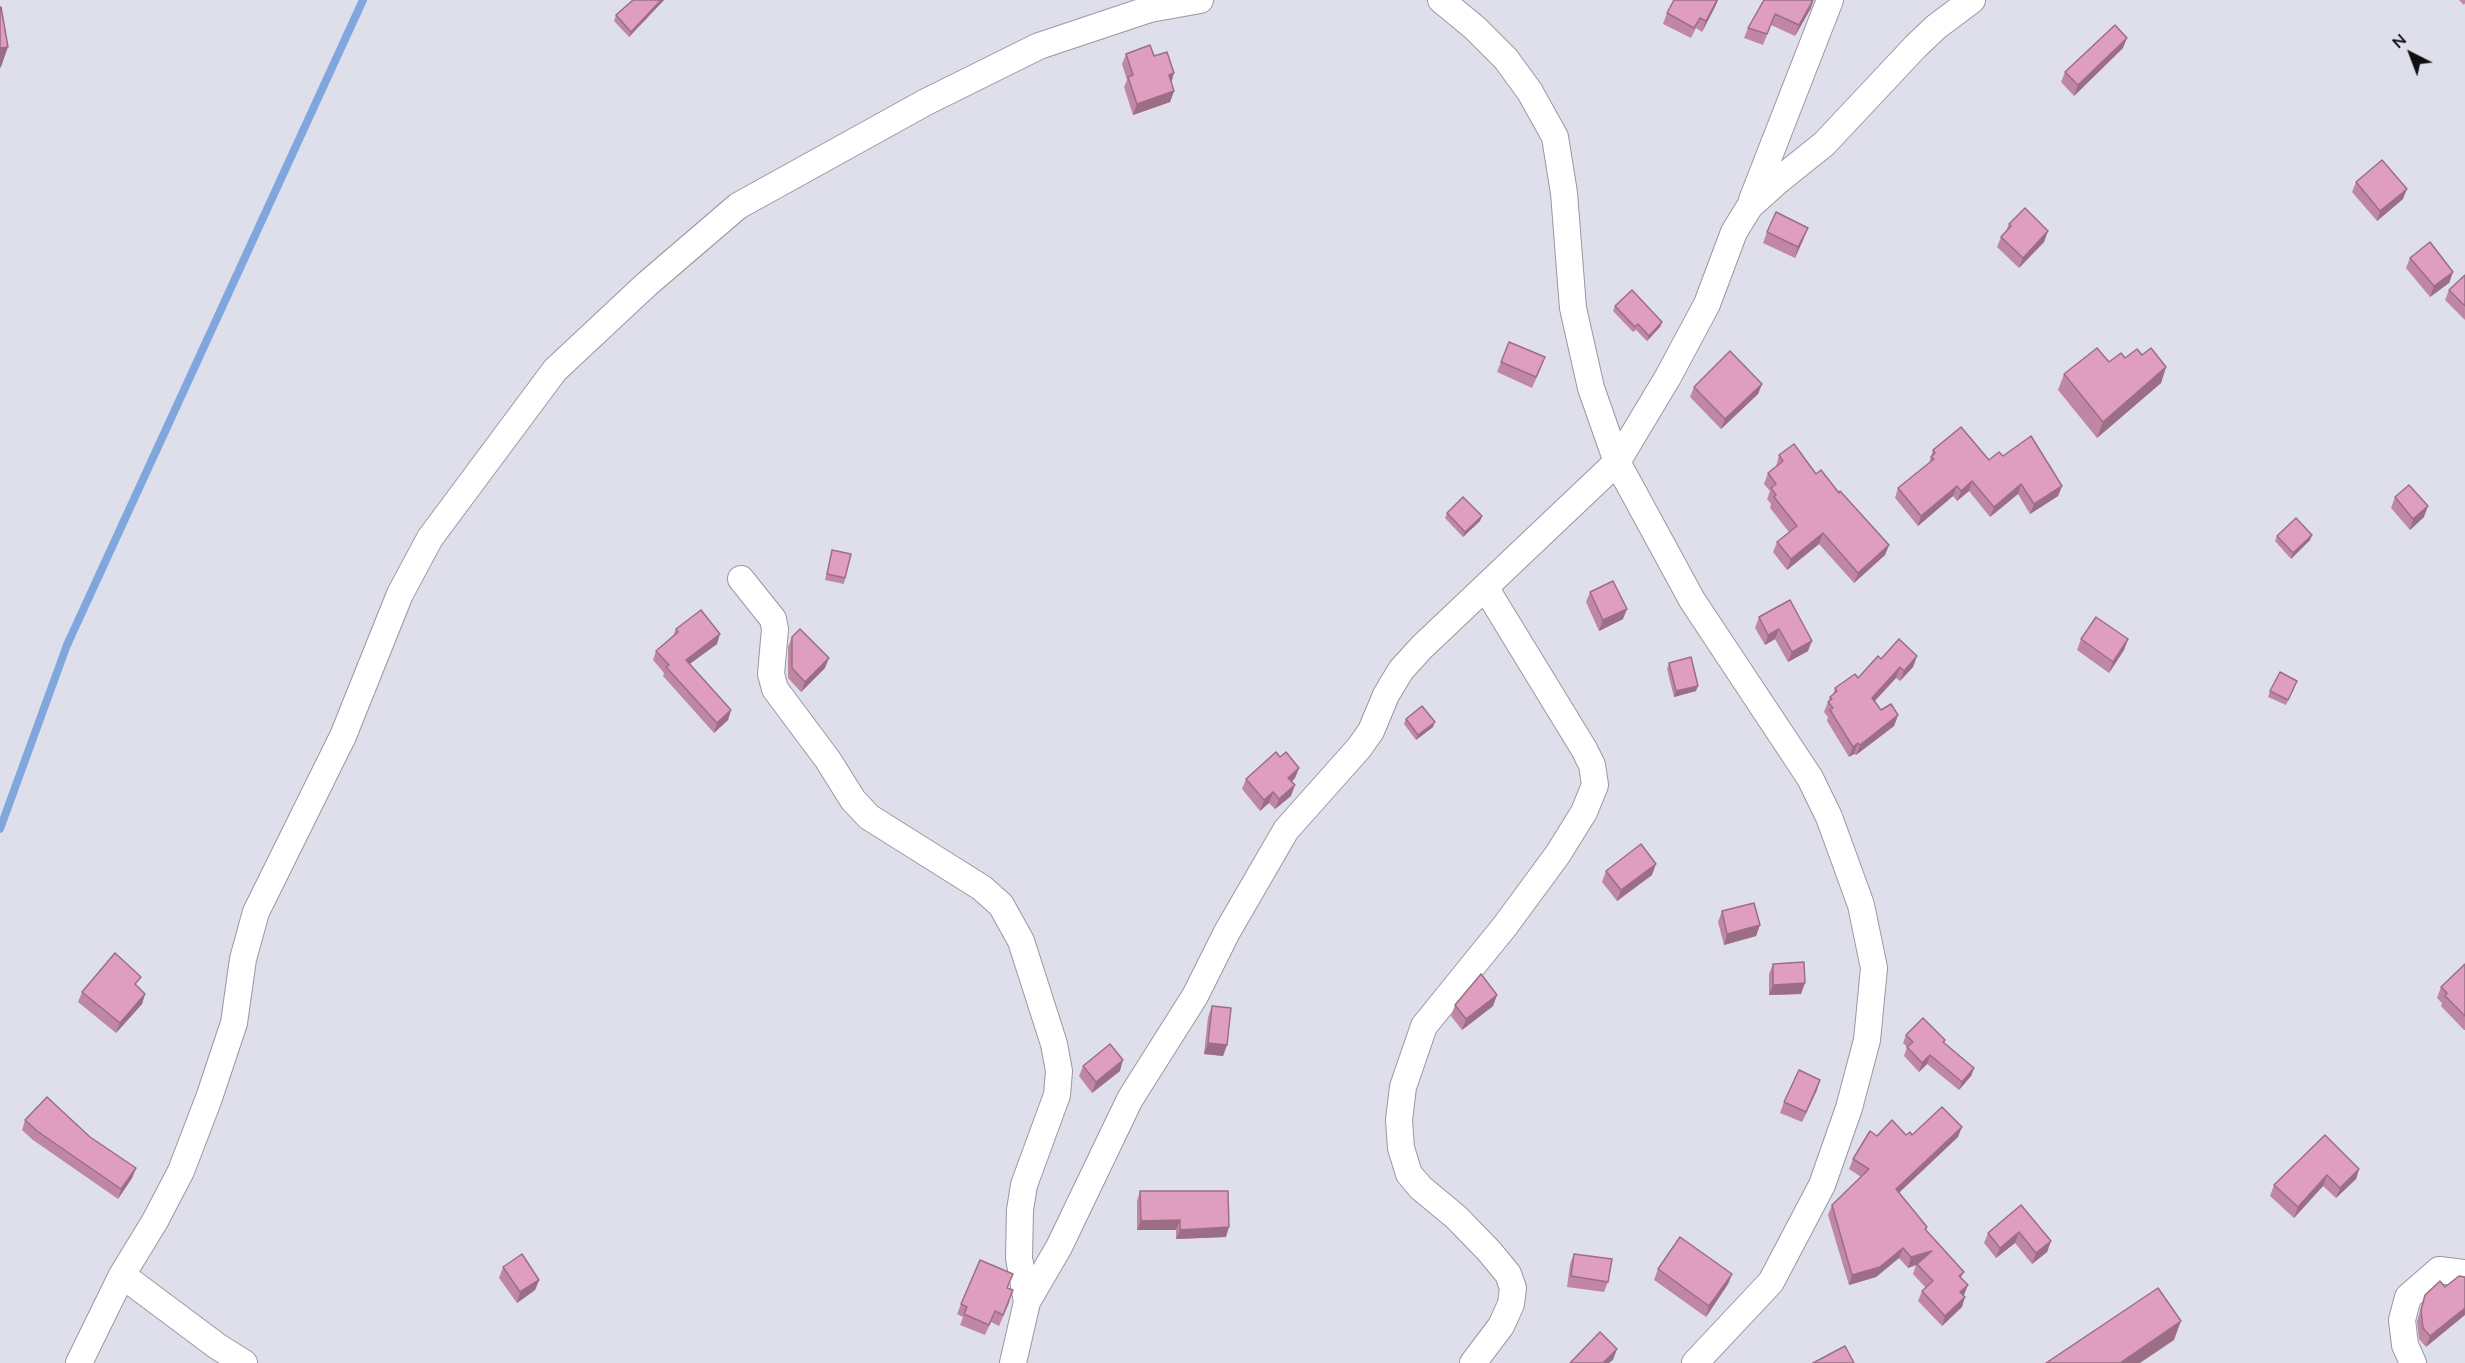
<!DOCTYPE html>
<style>
body{margin:0}
#map{position:relative;width:2465px;height:1363px;overflow:hidden;background:#dfdfeb;font-family:Lato,sans-serif}
canvas{display:block}
.north{position:absolute;left:2381px;top:24px;width:60px;height:60px;-webkit-text-stroke:4px #dfdfeb;paint-order:stroke;rotate:318deg;font-size:16px;font-weight:700;line-height:24px;text-align:center;color:#0f1013}
.north::after{content:'';display:block;margin:auto;width:21px;height:27px;background:#0f1013;clip-path:polygon(50% 0,100% 100%,50% 72%,0 100%)}
</style>
<div id="map">
<canvas width="2465" height="1363"></canvas>
<div class="north">N</div>
</div>
<script>
const context = document.querySelector('canvas').getContext('2d');
context.lineJoin = 'round';
const poly = rows => new Path2D(rows.map(r => 'M' + r).join(''));
function trace(path, color, width, dash) { context.strokeStyle = color; context.lineWidth = width; context.lineCap = dash ? 'butt' : 'round'; context.setLineDash(dash || []); context.stroke(path); }
function fillPath(path, color) { context.fillStyle = color; context.fill(path, 'evenodd'); }
const stream = poly([
 [0,829,67,645,363,0]
]);
const street = poly([
 [1441,0,1475,28,1506,59,1530,92,1555,137,1564,193,1573,308,1591,388,1617,462,1692,600,1810,778,1829,817,1861,905,1874,968,1867,1040,1849,1108,1822,1185,1771,1282,1695,1363],
 [1752,200,1830,0],
 [741,579,773,619,775,629,771,674,775,689,828,760,853,800,869,817,982,888,1001,905,1021,941,1054,1044,1059,1071,1057,1095,1024,1185,1020,1210,1019,1258,1027,1302],
 [122,1275,217,1346,244,1363],
 [79,1363,122,1275,155,1221,181,1171,209,1098,234,1023,243,959,256,912,343,736,400,594,430,538,555,370,647,284,738,206,926,102,1039,46,1150,9,1200,0],
 [1013,1363,1027,1302,1059,1247,1130,1099,1195,996,1227,932,1286,830,1359,748,1371,731,1386,695,1401,670,1422,647,1617,462,1668,377,1707,304,1734,232,1750,206,1779,180,1824,144,1916,46,1936,27,1972,0],
 [1473,1363,1501,1326,1511,1304,1513,1288,1508,1274,1489,1251,1456,1217,1421,1188,1409,1174,1401,1148,1399,1120,1403,1087,1424,1026,1505,926,1558,854,1584,812,1595,785,1592,765,1584,749,1485,587],
 [2413,1363,2405,1345,2402,1320,2408,1297,2439,1270,2465,1273]
]);
const wall = poly([
 [633,0,664,0,629,37,614,21,616,15],
 [1764,0,1811,8,1795,36,1771,25,1763,45,1744,38,1748,28],
 [2459,0,2465,0,2465,3,2464,5],
 [1716,5,1702,32,1696,28,1691,38,1663,24,1667,13],
 [2123,48,2074,96,2061,82,2065,72],
 [1126,54,1154,56,1171,82,1174,91,1170,102,1133,115,1124,87,1127,80,1122,64],
 [2356,182,2403,199,2377,221,2352,192],
 [2009,224,2048,231,2044,242,2019,268,1997,247,2001,237,2006,231],
 [1808,228,1795,258,1763,243,1767,232],
 [2410,258,2453,272,2449,283,2430,297,2406,268],
 [2465,275,2465,320,2445,300,2449,290],
 [1615,306,1662,322,1660,327,1647,341,1636,330,1633,332,1613,311],
 [2142,355,2166,367,2161,383,2097,438,2058,390,2064,374],
 [1501,362,1541,368,1532,388,1497,372],
 [1762,384,1758,394,1721,429,1690,397,1694,387],
 [1933,450,1989,460,2003,456,2062,486,2058,496,2030,514,2018,494,1990,517,1969,491,1957,501,1953,496,1918,526,1895,498,1898,488,1929,463],
 [1779,455,1816,474,1839,493,1889,545,1885,555,1854,583,1819,544,1787,570,1773,552,1777,542,1789,532,1770,508,1771,504,1767,499,1770,491,1764,484,1768,473,1776,467],
 [2395,497,2424,517,2410,530,2391,508],
 [1447,513,1482,516,1480,521,1463,537,1445,518],
 [2312,535,2310,540,2291,559,2275,541,2277,536],
 [832,550,845,578,844,584,825,580],
 [1590,592,1623,619,1599,631,1586,602],
 [1790,600,1808,651,1788,662,1775,639,1765,645,1755,628,1759,617],
 [676,629,717,644,689,664,731,710,728,720,714,733,663,676,664,673,653,660,656,651,673,636],
 [792,637,825,668,801,692,788,678,788,647],
 [2081,639,2128,639,2124,650,2109,673,2077,650],
 [1917,656,1913,667,1900,681,1896,678,1875,701,1881,710,1898,715,1894,726,1856,755,1854,754,1849,757,1827,721,1828,717,1824,712,1830,697,1833,695,1835,688,1858,678,1881,659],
 [1669,663,1696,691,1674,697,1667,669],
 [2295,686,2286,705,2268,697,2270,691],
 [1406,719,1433,727,1416,740,1404,724],
 [1280,757,1299,768,1295,778,1292,782,1291,796,1275,809,1269,803,1260,811,1242,789,1246,779],
 [1606,871,1652,875,1617,901,1602,882],
 [1722,911,1760,925,1756,936,1724,945,1718,922],
 [1773,964,1801,994,1769,995,1769,974],
 [2465,964,2465,1030,2464,1030,2441,1006,2442,1003,2437,998,2441,987],
 [137,987,145,994,142,1004,116,1033,78,1002,82,992],
 [1497,995,1493,1006,1462,1030,1451,1016,1455,1005],
 [1212,1006,1227,1045,1223,1056,1204,1054,1208,1017],
 [1906,1035,1945,1040,1944,1043,1974,1068,1971,1076,1959,1090,1927,1064,1919,1072,1904,1056,1907,1047,1903,1043],
 [1083,1066,1120,1071,1092,1093,1079,1076],
 [1817,1090,1802,1122,1780,1113,1784,1102],
 [25,1120,90,1137,136,1168,132,1178,118,1199,33,1140,22,1130],
 [1912,1135,1958,1137,1899,1193,1927,1227,1926,1231,1964,1272,1961,1278,1964,1295,1962,1307,1942,1326,1918,1301,1922,1291,1926,1288,1913,1274,1916,1265,1908,1268,1899,1258,1876,1277,1849,1285,1828,1215,1832,1205,1861,1177,1849,1169,1853,1159,1877,1136],
 [2359,1169,2356,1179,2336,1198,2323,1186,2294,1218,2270,1196,2274,1185],
 [1140,1191,1226,1237,1176,1239,1176,1230,1137,1230,1137,1201],
 [2021,1205,2051,1241,2047,1252,2032,1264,2015,1243,1996,1258,1984,1243,1988,1233],
 [1574,1254,1608,1282,1604,1292,1567,1287,1570,1264],
 [503,1267,539,1280,535,1290,517,1303,499,1278],
 [1658,1269,1732,1274,1728,1284,1706,1317,1654,1280],
 [2459,1276,2426,1347,2419,1339,2417,1321,2425,1295,2445,1287],
 [1010,1301,999,1326,991,1322,985,1335,960,1325,963,1317,957,1314,961,1304]
]);
const shadedWall = poly([
 [661,0,664,0,629,37,631,32],
 [1717,0,1718,0,1716,5,1702,32,1706,21],
 [1814,0,1811,8,1795,36,1799,25],
 [2127,38,2123,48,2074,96,2078,85],
 [8,47,1,67,0,68,0,48],
 [1174,73,1171,84,1169,75],
 [1174,91,1170,102,1133,115,1137,104],
 [2407,189,2403,199,2377,221,2380,211],
 [1808,228,1804,238,1795,258,1798,247],
 [2048,231,2044,242,2019,268,2023,258],
 [2453,272,2449,283,2430,297,2434,286],
 [1662,322,1660,327,1647,341,1649,336],
 [2166,367,2161,383,2097,438,2103,422],
 [1762,384,1758,394,1721,429,1725,419],
 [1972,481,1969,491,1957,501,1961,491],
 [2021,484,2018,494,1990,517,1994,507],
 [1957,486,1953,496,1918,526,1921,516],
 [2062,486,2058,496,2030,514,2034,504],
 [2428,506,2424,517,2410,530,2413,519],
 [1482,516,1480,521,1463,537,1465,532],
 [1823,533,1819,544,1787,570,1791,559],
 [2312,535,2310,540,2291,559,2293,553],
 [1889,545,1885,555,1854,583,1858,573],
 [1627,609,1623,619,1599,631,1603,620],
 [1779,629,1775,639,1765,645,1768,635],
 [720,634,717,644,683,669,686,660],
 [2128,639,2124,650,2109,673,2113,662],
 [1812,641,1808,651,1788,662,1792,652],
 [1917,656,1913,667,1900,681,1904,671],
 [829,658,825,668,801,692,805,682],
 [1900,667,1896,678,1868,708,1872,698],
 [1698,686,1696,691,1674,697,1676,691],
 [731,710,728,720,714,733,717,723],
 [1898,715,1894,726,1856,755,1860,745],
 [1435,722,1433,727,1416,740,1418,735],
 [1858,743,1854,754,1849,757,1853,747],
 [1299,768,1295,778,1284,788,1288,778],
 [1295,785,1291,796,1275,809,1279,799],
 [1273,792,1269,803,1260,811,1264,800],
 [1656,864,1652,875,1617,901,1621,890],
 [1760,925,1756,936,1724,945,1727,934],
 [1805,983,1801,994,1769,995,1773,985],
 [145,994,142,1004,116,1033,120,1023],
 [1497,995,1493,1006,1462,1030,1466,1019],
 [1208,1043,1227,1045,1223,1056,1204,1054],
 [1930,1055,1927,1064,1919,1072,1922,1063],
 [1123,1060,1120,1071,1092,1093,1096,1082],
 [1974,1068,1971,1076,1959,1090,1962,1082],
 [1820,1080,1817,1090,1802,1122,1806,1112],
 [1962,1127,1958,1137,1892,1199,1896,1189],
 [136,1168,132,1178,118,1199,121,1189],
 [2359,1169,2356,1179,2336,1198,2340,1188],
 [2327,1175,2323,1186,2294,1218,2298,1207],
 [1180,1220,1176,1230,1137,1230,1141,1221],
 [1229,1227,1226,1237,1176,1239,1180,1230],
 [2019,1232,2015,1243,1996,1258,2000,1248],
 [2051,1241,2047,1252,2032,1264,2036,1253],
 [1903,1248,1899,1258,1876,1277,1849,1285,1852,1275],
 [1932,1251,1916,1265,1908,1268,1911,1257],
 [1732,1274,1728,1284,1706,1317,1709,1306],
 [539,1280,535,1290,517,1303,520,1292],
 [1968,1285,1964,1295,1960,1292],
 [1965,1297,1962,1307,1942,1326,1945,1316],
 [2465,1308,2465,1315,2426,1347,2430,1336],
 [2181,1321,2174,1340,2140,1363,2120,1363],
 [1617,1349,1613,1360,1609,1363,1603,1363]
]);
const building = poly([
 [633,0,661,0,631,32,616,15,633,0],
 [1674,0,1717,0,1706,21,1700,18,1694,28,1667,13,1674,0],
 [1764,0,1813,0,1799,25,1775,14,1767,34,1748,28,1764,0],
 [0,7,1,7,8,47,0,48,0,7],
 [2115,25,2127,38,2078,85,2065,72,2115,25],
 [1150,45,1154,56,1167,52,1174,73,1169,75,1174,91,1137,104,1128,77,1133,75,1126,54,1150,45],
 [2382,160,2407,189,2380,211,2356,182,2382,160],
 [2025,208,2048,231,2023,258,2001,237,2011,226,2009,224,2025,208],
 [1776,212,1808,228,1798,247,1767,232,1776,212],
 [2430,242,2453,272,2434,286,2410,258,2430,242],
 [2465,275,2465,306,2449,290,2465,275],
 [1632,290,1662,322,1649,336,1638,324,1635,327,1615,306,1632,290],
 [1509,342,1545,357,1536,377,1501,362,1509,342],
 [2097,348,2109,362,2121,353,2125,358,2137,349,2142,355,2151,348,2166,367,2103,422,2064,374,2097,348],
 [1730,351,1762,384,1725,419,1694,387,1730,351],
 [1961,427,1989,460,1999,452,2003,456,2031,436,2062,486,2034,504,2021,484,1994,507,1972,481,1961,491,1957,486,1921,516,1898,488,1934,459,1931,457,1935,453,1933,450,1961,427],
 [1794,444,1816,474,1821,470,1839,493,1840,491,1889,545,1858,573,1823,533,1791,559,1777,542,1797,526,1774,497,1776,495,1771,488,1776,484,1768,473,1783,461,1779,455,1794,444],
 [2409,485,2428,506,2413,519,2395,497,2409,485],
 [1463,497,1482,516,1465,532,1447,513,1463,497],
 [2296,518,2312,535,2293,553,2277,536,2296,518],
 [832,550,851,554,845,578,827,574,832,550],
 [1613,581,1627,609,1603,620,1590,592,1613,581],
 [1790,600,1812,641,1792,652,1779,629,1768,635,1759,617,1790,600],
 [701,610,720,634,686,660,731,710,717,723,666,667,669,665,656,651,678,632,676,629,701,610],
 [2096,617,2128,639,2113,662,2081,639,2096,617],
 [800,629,829,658,805,682,792,668,792,637,800,629],
 [1899,639,1917,656,1904,671,1900,667,1872,698,1881,710,1891,704,1898,715,1860,745,1858,743,1853,747,1830,710,1833,708,1828,702,1832,699,1830,697,1837,691,1835,688,1855,674,1858,678,1878,656,1881,659,1899,639],
 [1691,657,1698,686,1676,691,1669,663,1691,657],
 [2280,672,2297,681,2288,700,2270,691,2280,672],
 [1422,706,1435,722,1418,735,1406,719,1422,706],
 [1276,752,1280,757,1286,752,1299,768,1288,778,1295,785,1279,799,1273,792,1264,800,1246,779,1276,752],
 [1641,844,1656,864,1621,890,1606,871,1641,844],
 [1754,903,1760,925,1727,934,1722,911,1754,903],
 [115,953,141,977,135,984,145,994,120,1023,82,992,115,953],
 [1804,962,1805,983,1773,985,1773,964,1804,962],
 [2465,964,2465,1016,2445,996,2447,993,2441,987,2465,964],
 [1481,974,1497,995,1466,1019,1455,1005,1481,974],
 [1212,1006,1231,1008,1227,1045,1208,1043,1212,1006],
 [1923,1018,1945,1040,1943,1042,1974,1068,1962,1082,1930,1055,1922,1063,1907,1047,1913,1042,1906,1035,1923,1018],
 [1110,1044,1123,1060,1096,1082,1083,1066,1110,1044],
 [1799,1070,1820,1080,1806,1112,1784,1102,1799,1070],
 [47,1097,90,1137,136,1168,121,1189,37,1131,25,1120,47,1097],
 [1942,1107,1962,1127,1896,1189,1927,1227,1925,1229,1964,1272,1959,1276,1968,1285,1960,1292,1965,1297,1945,1316,1922,1291,1933,1281,1917,1264,1932,1251,1911,1257,1903,1248,1880,1267,1852,1275,1832,1205,1869,1169,1853,1159,1870,1131,1877,1136,1892,1120,1906,1135,1910,1132,1912,1135,1942,1107],
 [2325,1135,2359,1169,2340,1188,2327,1175,2298,1207,2274,1185,2325,1135],
 [1140,1191,1228,1191,1229,1227,1180,1230,1180,1220,1141,1221,1140,1191],
 [2021,1205,2051,1241,2036,1253,2019,1232,2000,1248,1988,1233,2021,1205],
 [1680,1237,1732,1274,1709,1306,1658,1269,1680,1237],
 [522,1254,539,1280,520,1292,503,1267,522,1254],
 [1574,1254,1612,1259,1608,1282,1571,1276,1574,1254],
 [980,1260,1013,1274,1007,1288,1013,1290,1003,1315,995,1311,989,1325,964,1314,967,1307,961,1304,980,1260],
 [2459,1276,2465,1277,2465,1308,2430,1336,2423,1328,2421,1310,2425,1295,2440,1281,2445,1287,2459,1276],
 [2158,1288,2181,1321,2120,1363,2046,1363,2158,1288],
 [1600,1332,1617,1349,1603,1363,1570,1363,1600,1332],
 [1845,1346,1854,1363,1813,1363,1845,1346]
]);
trace(stream, '#80a7dd', 8);
trace(street, '#9798a3', 28);
trace(street, '#fff', 26);
fillPath(wall, '#c087a5');
fillPath(shadedWall, '#9c6e86');
fillPath(building, '#df9dc0');
trace(building, '#9c6e86', 1.5);
</script>
